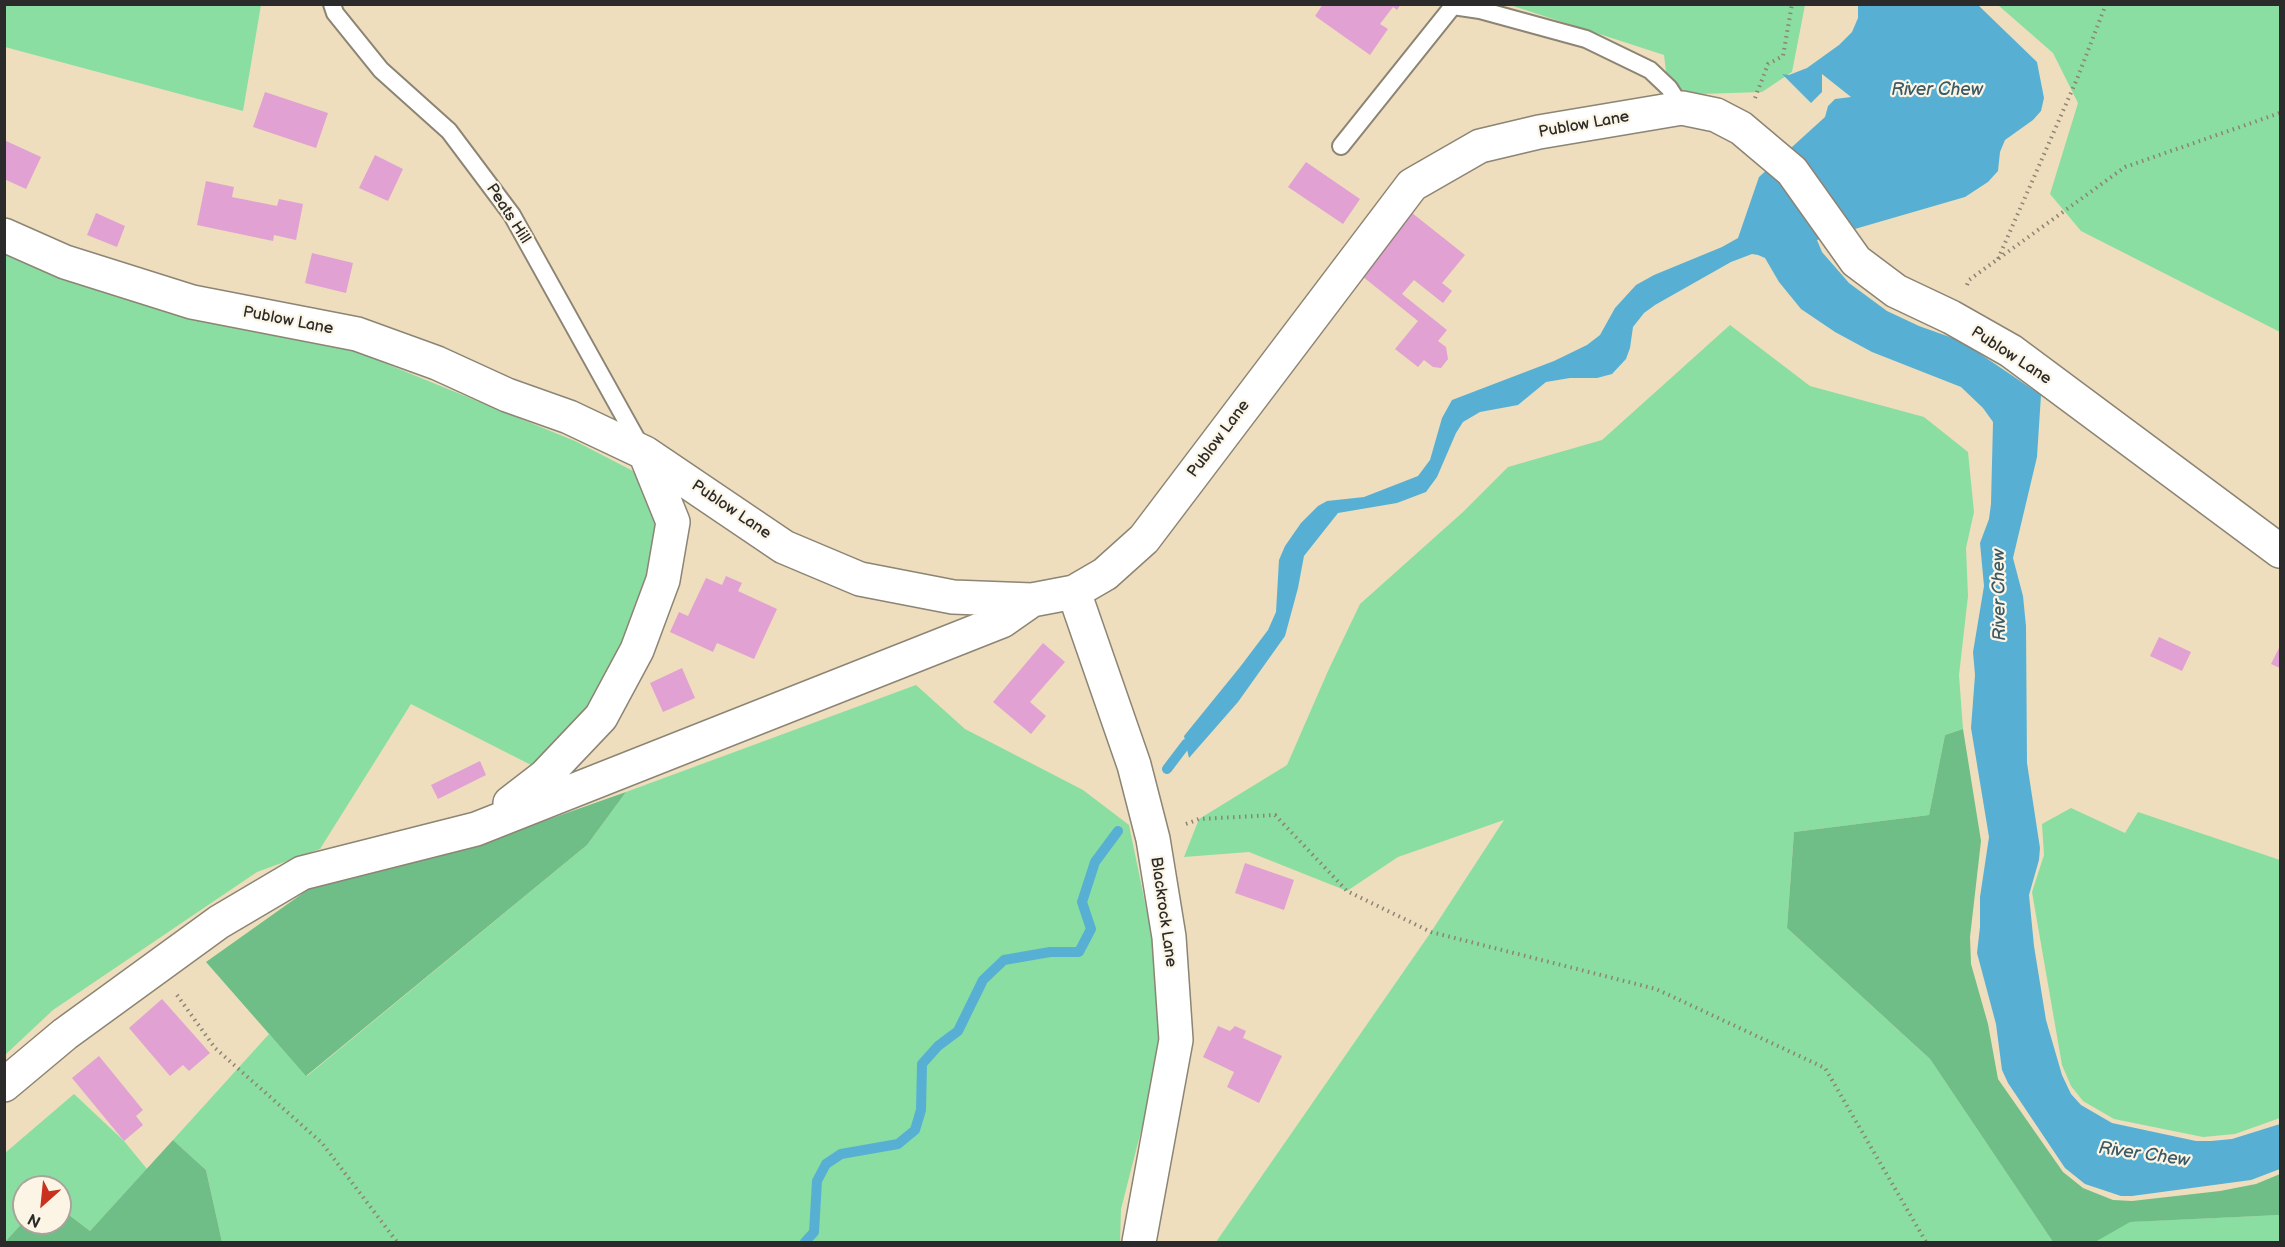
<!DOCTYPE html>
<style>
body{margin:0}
#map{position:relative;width:2285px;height:1247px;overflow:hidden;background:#eedebd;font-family:"Balsamiq Sans",sans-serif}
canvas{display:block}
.frame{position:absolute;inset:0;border:6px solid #2b2b2b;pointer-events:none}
.north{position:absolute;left:12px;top:1175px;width:60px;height:60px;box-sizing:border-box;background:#fcf5e5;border:2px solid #a8a49b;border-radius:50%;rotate:207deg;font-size:16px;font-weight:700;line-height:24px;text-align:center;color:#2b2b2b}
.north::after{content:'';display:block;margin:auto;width:21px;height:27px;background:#c8321e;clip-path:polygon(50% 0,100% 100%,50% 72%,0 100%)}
</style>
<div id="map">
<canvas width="2285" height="1247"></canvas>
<div class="frame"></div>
<div class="north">N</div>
</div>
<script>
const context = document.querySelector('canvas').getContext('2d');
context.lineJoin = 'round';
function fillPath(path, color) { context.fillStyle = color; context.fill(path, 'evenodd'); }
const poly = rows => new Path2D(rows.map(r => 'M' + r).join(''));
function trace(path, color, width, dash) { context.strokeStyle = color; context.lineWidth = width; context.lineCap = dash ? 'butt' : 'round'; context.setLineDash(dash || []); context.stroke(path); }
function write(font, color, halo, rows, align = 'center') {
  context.font = font + ' "Balsamiq Sans",sans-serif'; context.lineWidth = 4.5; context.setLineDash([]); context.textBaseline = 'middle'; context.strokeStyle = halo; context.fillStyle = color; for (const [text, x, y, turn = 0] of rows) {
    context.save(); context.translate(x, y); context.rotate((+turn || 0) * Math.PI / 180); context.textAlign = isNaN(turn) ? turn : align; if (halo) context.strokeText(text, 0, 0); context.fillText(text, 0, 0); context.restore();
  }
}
const green = poly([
 [4,5,261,5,243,111,5,47],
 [1510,5,1805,5,1792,72,1762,92,1669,95,1664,55],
 [1998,5,2280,5,2280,332,2081,231,2050,194,2078,103,2053,53],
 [5,249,224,324,355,351,575,441,633,471,658,521,645,601,594,708,535,767,411,704,320,849,257,872,53,1010,5,1055],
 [1730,325,1810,386,1924,417,1968,452,1974,512,1966,548,1968,596,1959,675,1963,729,1945,735,1929,815,1794,832,1787,928,1930,1059,2053,1242,1216,1242,1431,932,1504,820,1398,857,1347,891,1249,852,1184,857,1199,819,1287,765,1328,671,1360,604,1463,512,1508,467,1602,440],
 [916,685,965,729,1083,790,1129,825,1161,980,1163,1045,1121,1209,1120,1242,222,1242,206,1170,173,1140,269,1034,307,1076,587,845,626,792],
 [2071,808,2125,833,2138,812,2280,860,2280,1118,2235,1134,2203,1137,2114,1119,2083,1101,2071,1086,2062,1065,2032,892,2044,855,2042,824],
 [74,1094,124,1141,147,1169,90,1231,60,1208,60,1187,24,1187,24,1221,5,1242,5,1153],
 [2280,1215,2280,1242,2092,1242,2126,1222]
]);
const forest = poly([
 [1963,729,1981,841,1970,937,1971,964,1988,1024,1998,1079,2063,1172,2083,1188,2113,1200,2132,1201,2220,1191,2256,1184,2280,1174,2280,1215,2130,1222,2095,1242,2053,1242,1930,1059,1787,928,1794,832,1929,815,1945,735],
 [626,792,587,845,306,1076,206,962,313,886,459,851],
 [173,1140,206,1170,222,1242,5,1242,24,1221,24,1223,60,1223,60,1208,90,1231]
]);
const water = poly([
 [1858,5,1978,5,2037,62,2044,98,2041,111,2033,120,2005,140,2000,152,1998,171,1988,182,1965,197,1817,240,1822,252,1849,283,1887,311,1919,326,1961,341,2041,395,2037,457,2013,558,2023,596,2026,626,2027,763,2040,848,2039,860,2029,895,2034,946,2046,1020,2062,1075,2071,1094,2081,1105,2112,1123,2196,1141,2211,1141,2232,1139,2280,1124,2280,1169,2251,1180,2132,1196,2121,1196,2085,1184,2065,1168,2008,1083,2002,1070,1996,1024,1977,953,1980,927,1980,897,1989,837,1971,728,1975,675,1973,652,1984,586,1980,543,1989,519,1991,504,1993,422,1983,408,1961,387,1872,352,1835,332,1801,309,1779,282,1765,258,1758,255,1752,254,1731,262,1655,305,1644,313,1633,327,1630,348,1626,359,1612,374,1597,378,1570,378,1546,382,1518,405,1480,412,1463,422,1456,433,1437,477,1426,492,1397,503,1338,513,1304,556,1298,588,1285,636,1238,702,1189,758,1184,736,1240,667,1268,630,1276,612,1279,560,1285,546,1301,523,1318,506,1327,501,1364,497,1418,476,1430,460,1442,418,1452,400,1554,361,1587,345,1600,335,1615,308,1636,285,1654,275,1722,247,1738,238,1759,177,1825,117,1828,106,1835,99,1851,97,1822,74,1822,92,1811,103,1782,74,1789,75,1807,68,1839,45,1852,32,1858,18]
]);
const stream = poly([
 [1167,769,1186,744],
 [805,1242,814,1232,817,1181,826,1164,841,1154,898,1144,915,1130,921,1110,922,1064,938,1046,958,1031,983,980,1004,960,1050,952,1079,952,1091,929,1082,902,1095,862,1118,831]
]);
const building = poly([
 [1323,4,1401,4,1397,10,1393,7,1380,24,1388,29,1370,55,1315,16],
 [265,92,328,113,316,148,253,127],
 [4,140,41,157,26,189,4,179],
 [375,155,403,169,388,201,359,188],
 [1306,162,1360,199,1343,224,1288,187],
 [206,181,234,187,232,197,277,206,279,199,303,204,296,240,274,235,273,241,197,225],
 [1407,209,1465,255,1442,283,1452,291,1443,303,1414,280,1402,294,1447,330,1438,341,1446,347,1448,359,1441,368,1433,367,1424,360,1418,367,1395,349,1418,321,1357,272],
 [96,213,125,226,117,247,87,235],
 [312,253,353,263,346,293,305,283],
 [726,576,742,583,738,591,777,609,754,659,717,643,713,652,670,632,679,612,688,616,706,578,722,585],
 [2159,637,2191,652,2182,671,2150,656],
 [1043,643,1065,662,1030,702,1046,716,1031,734,993,702],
 [2280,646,2280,668,2271,664],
 [682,668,695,698,663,712,650,683],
 [480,761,486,775,438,799,431,785],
 [1245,863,1294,880,1284,910,1235,893],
 [162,999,210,1053,189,1071,183,1065,170,1076,129,1028],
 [1218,1026,1230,1031,1235,1026,1246,1031,1243,1038,1282,1056,1259,1103,1227,1087,1234,1072,1203,1057],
 [99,1056,143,1110,136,1116,143,1125,124,1141,72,1078]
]);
const path = poly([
 [1755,98,1768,64,1783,56,1792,4],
 [1998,259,2077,79,2106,4],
 [1967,285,1969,280,2125,167,2280,113],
 [1186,824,1199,819,1275,815,1347,891,1431,932,1656,989,1825,1068,1926,1242],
 [177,995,215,1048,322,1143,397,1242]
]);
const service = poly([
 [332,4,335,13,381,70,449,131,512,215,641,447],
 [1341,146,1453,6,1480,10,1586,39,1650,70,1669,88,1682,108]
]);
const minor = poly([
 [4,235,65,262,192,302,357,334,437,363,507,395,569,417,645,453,784,547,860,579,953,597,1032,600,1074,592,1105,574,1144,539,1412,185,1480,146,1539,132,1682,108,1716,115,1741,128,1792,171,1856,261,1896,291,1951,317,2011,351,2280,551],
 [1074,592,1134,765,1153,839,1169,937,1176,1040,1139,1242],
 [510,803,545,776,601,717,637,650,663,580,673,522,645,453],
 [4,1085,65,1034,219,922,302,873,476,829,1002,621,1032,600]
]);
const streetNames = [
 ["Publow Lane",1584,125,-10],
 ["Peats Hill",508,214,57],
 ["Publow Lane",288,321,11],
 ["Publow Lane",2011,356,33],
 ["Publow Lane",1219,439,-53],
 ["Publow Lane",731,510,34],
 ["Blackrock Lane",1163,912,82]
];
const waterNames = [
 ["River Chew",1937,90],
 ["River Chew",2000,595,-91],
 ["River Chew",2144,1155,8]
];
fillPath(green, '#8adea1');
fillPath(forest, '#6fbd87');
fillPath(water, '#57b0d4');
trace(stream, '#57b0d4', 10);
fillPath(building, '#e1a1d2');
trace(service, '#8c8474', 20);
trace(minor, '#8c8474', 36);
trace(path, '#8c8474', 4, [1.5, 4.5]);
trace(service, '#fff', 16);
trace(minor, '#fff', 33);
write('16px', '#2b2b2b', '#fcf5e5', streetNames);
write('italic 18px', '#3a5a66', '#fcf5e5', waterNames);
</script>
